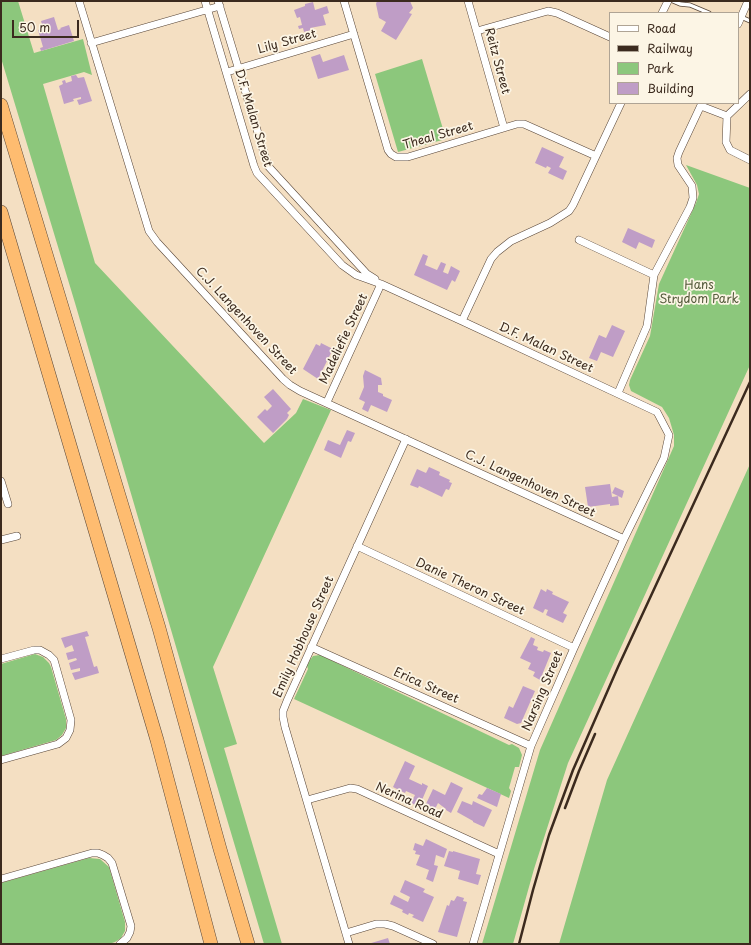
<!DOCTYPE html>
<style>
body{margin:0}
#map{position:relative;width:751px;height:945px;overflow:hidden;background:#f4dfc2;font-family:"Playpen Sans",sans-serif}
canvas{display:block}
.frame{position:absolute;inset:0;border:2px solid #3b2a1e;pointer-events:none}
.legend{position:absolute;left:609px;top:12px;width:130px;height:92px;box-sizing:border-box;background:#fcf5e5;border:1px solid #afa495;margin:0;padding:5px 7px;list-style:none;font-size:12px;color:#3b2a1e}
.legend li{display:flex;align-items:center;gap:8px;height:20px}
.legend b{width:20px;border:1px solid #afa495}
.scale{position:absolute;left:12px;top:20px;width:67px;height:18px;box-sizing:border-box;border:2px solid #3b2a1e;border-top:0;padding-left:5px;font-size:12px;line-height:14px;white-space:nowrap;color:#3b2a1e;-webkit-text-stroke:3px #fcf5e5;paint-order:stroke}
</style>
<div id="map">
<canvas width="751" height="945"></canvas>
<div class="frame"></div>
<ul class="legend">
<li><b style="height:5px;background:#fff"></b>Road</li>
<li><b style="height:5px;background:#3b2a1e"></b>Railway</li>
<li><b style="height:11px;background:#8cc77c"></b>Park</li>
<li><b style="height:11px;background:#bf9dc6"></b>Building</li>
</ul>
<div class="scale">50 m</div>
</div>
<script>
const context = document.querySelector('canvas').getContext('2d');
context.lineJoin = 'round';
function fillPath(path, color) { context.fillStyle = color; context.fill(path, 'evenodd'); }
const poly = rows => new Path2D(rows.map(r => 'M' + r).join(''));
function trace(path, color, width, dash) { context.strokeStyle = color; context.lineWidth = width; context.lineCap = dash ? 'butt' : 'round'; context.setLineDash(dash || []); context.stroke(path); }
function write(font, color, halo, rows, align = 'center') {
  context.font = font + ' "Playpen Sans",sans-serif'; context.lineWidth = 3.5; context.setLineDash([]); context.textBaseline = 'middle'; context.strokeStyle = halo; context.fillStyle = color; for (const [text, x, y, turn = 0] of rows) {
    context.save(); context.translate(x, y); context.rotate((+turn || 0) * Math.PI / 180); context.textAlign = isNaN(turn) ? turn : align; if (halo) context.strokeText(text, 0, 0); context.fillText(text, 0, 0); context.restore();
  }
}
const green = poly([
 [1,1,18,1,34,53,83,39,92,75,84,72,43,84,95,263,264,443,296,413,303,399,331,410,213,667,237,744,224,748,282,944,264,944,194,708,75,303,1,58],
 [422,59,446,139,398,152,375,74],
 [686,165,750,188,750,365,568,763,534,869,513,944,482,944,540,750,674,446,674,435,669,418,662,407,631,391,629,385,630,380,650,336,659,284,696,203,699,194,697,185],
 [750,464,750,944,559,944,607,780],
 [35,654,43,657,49,663,51,667,66,719,66,728,62,735,56,740,1,756,1,664],
 [320,655,509,745,512,744,519,748,522,755,519,767,515,767,509,788,511,791,509,798,294,699,308,669,307,666,310,660,313,656],
 [89,858,100,859,109,867,125,922,125,931,121,938,115,942,109,944,1,944,1,883]
]);
const building = poly([
 [377,1,410,1,413,8,409,13,412,14,396,40,381,31,386,22,379,18,376,4],
 [313,2,315,10,327,6,329,13,323,15,326,25,310,28,311,30,304,32,303,28,299,29,298,26,302,25,300,17,297,18,294,10,305,6,305,4],
 [54,17,58,30,61,29,60,28,69,25,74,41,41,51,40,48,43,47,38,30,43,28,41,21],
 [320,54,323,62,344,55,349,70,318,79,311,57],
 [76,75,78,78,84,77,92,101,79,105,77,100,81,99,81,97,73,99,74,101,64,104,59,86,63,84,62,81,65,80,66,83,72,81,71,76],
 [542,147,564,157,559,167,567,171,563,180,548,173,551,168,547,166,546,168,535,163],
 [628,228,655,240,652,248,639,242,636,249,622,242],
 [423,254,428,256,425,265,437,270,441,262,446,264,443,272,448,274,451,266,460,271,455,282,452,280,447,290,414,275],
 [612,325,625,331,613,357,601,352,597,361,589,358,599,335,606,338],
 [321,343,333,349,318,379,303,369,316,344,320,346],
 [365,370,381,378,382,385,378,385,378,392,383,394,383,396,392,400,387,412,371,405,368,412,362,409,365,402,359,399,364,387,363,376],
 [273,389,291,409,287,413,289,415,287,419,273,433,257,417,265,409,267,411,272,406,264,397],
 [347,430,355,433,351,442,348,441,341,458,324,450,328,440,340,445],
 [429,467,440,472,439,475,450,480,449,482,452,483,449,490,446,489,442,497,419,486,418,488,410,485,417,469,426,473],
 [610,484,612,497,618,496,619,505,610,506,610,504,588,507,585,487],
 [615,487,624,491,622,498,612,493],
 [541,589,546,592,547,589,553,592,552,594,569,602,563,613,567,615,563,623,546,615,548,610,545,609,543,613,533,608],
 [87,631,89,636,85,637,94,667,97,666,99,673,75,680,72,673,80,671,80,668,71,670,69,663,77,660,76,658,68,660,66,653,74,651,72,645,65,648,61,638],
 [531,637,535,639,533,645,538,647,537,650,543,652,544,650,551,653,540,680,533,676,535,672,528,669,531,663,520,658],
 [523,686,535,691,521,723,517,724,504,718,509,706,513,708],
 [405,761,415,766,409,779,422,785,422,783,428,786,419,807,411,803,415,795,406,791,405,793,393,787],
 [451,782,463,788,451,813,446,810,446,809,438,803,435,809,426,804,433,789,445,795],
 [487,788,501,794,497,807,477,798,479,794,482,795],
 [462,801,472,805,473,801,492,810,484,827,473,822,473,821,457,812],
 [426,839,447,849,444,858,436,855,434,865,438,866,433,882,426,879,429,870,416,865,420,855,415,854,416,851,413,850,415,843,423,846],
 [449,851,453,852,453,851,480,859,476,874,481,875,478,885,458,879,460,871,444,866],
 [405,880,425,889,423,892,434,897,423,922,412,917,414,915,409,913,408,915,402,912,403,910,390,904,394,895,408,902,410,897,400,892],
 [457,896,464,898,463,901,467,902,457,937,438,932,447,905,449,906,451,900,454,901],
 [388,938,390,944,368,944]
]);
const lane = poly([
 [673,1,680,4,690,5,709,13],
 [741,17,750,21]
]);
const street = poly([
 [79,1,149,231,157,242,283,379,290,385,300,391,624,539],
 [205,1,254,166,257,173,342,265,356,275,381,284,462,321,657,412,669,435,664,458,624,539,574,648,531,746,473,944],
 [218,1,268,166,367,274,375,279],
 [344,1,388,150,391,154,396,157,408,157,517,124,524,124,596,156],
 [468,1,504,128],
 [662,13,668,1],
 [738,24,748,1],
 [477,31,548,11,557,13,610,37],
 [91,43,220,6],
 [227,72,354,34],
 [750,94,727,116,726,142,730,150,750,160],
 [701,106,727,116],
 [579,240,654,275],
 [462,321,491,259,497,252,511,241,550,223,569,211,573,205,621,103],
 [618,393,647,326,654,275,690,207,693,198,692,186,678,165,677,158,679,152,702,103],
 [327,402,381,284],
 [1,481,8,504],
 [1,540,17,536],
 [357,546,574,648],
 [311,647,531,746],
 [1,659,34,650,40,650,49,655,54,660,71,720,70,730,66,738,58,744,1,760],
 [307,800,343,790,350,788,357,789,499,854],
 [1,879,92,853,98,853,103,855,108,858,112,863,131,926,130,932,127,938,120,944],
 [346,933,376,924,385,924,393,926,433,944],
 [349,944,285,727,283,717,283,711,287,701,406,439]
]);
const highway = poly([
 [1,105,159,628,220,849,248,944],
 [1,212,157,740,211,944]
]);
const rail = poly([
 [565,808,579,771,595,734],
 [519,944,533,890,549,835,573,770,618,667,750,382]
]);
const streetNames = [
 ["Lily Street",287,42,-16],
 ["Reitz Street",497,61,75],
 ["D.F. Malan Street",253,118,73],
 ["Theal Street",438,136,-16],
 ["C.J. Langenhoven Street",246,321,47],
 ["Madeliefie Street",344,339,-65],
 ["D.F. Malan Street",546,348,25],
 ["C.J. Langenhoven Street",530,484,25],
 ["Danie Theron Street",470,587,25],
 ["Emily Hobhouse Street",304,637,-66],
 ["Erica Street",426,686,24],
 ["Narsing Street",543,691,-67],
 ["Nerina Road",409,801,24]
];
const parkNames = [
 ["Hans",699,286],
 ["Strydom Park",699,300]
];
fillPath(green, '#8cc77c');
fillPath(building, '#bf9dc6');
trace(lane, '#574537', 5);
trace(street, '#574537', 8);
trace(highway, '#574537', 14);
trace(lane, '#fff', 3.5);
trace(street, '#fff', 7);
trace(highway, '#febc70', 13);
trace(rail, '#3b2a1e', 2.5);
write('12px', '#3b2a1e', '#fcf5e5', streetNames);
write('12px', '#53593a', '#fcf5e5', parkNames);
</script>
